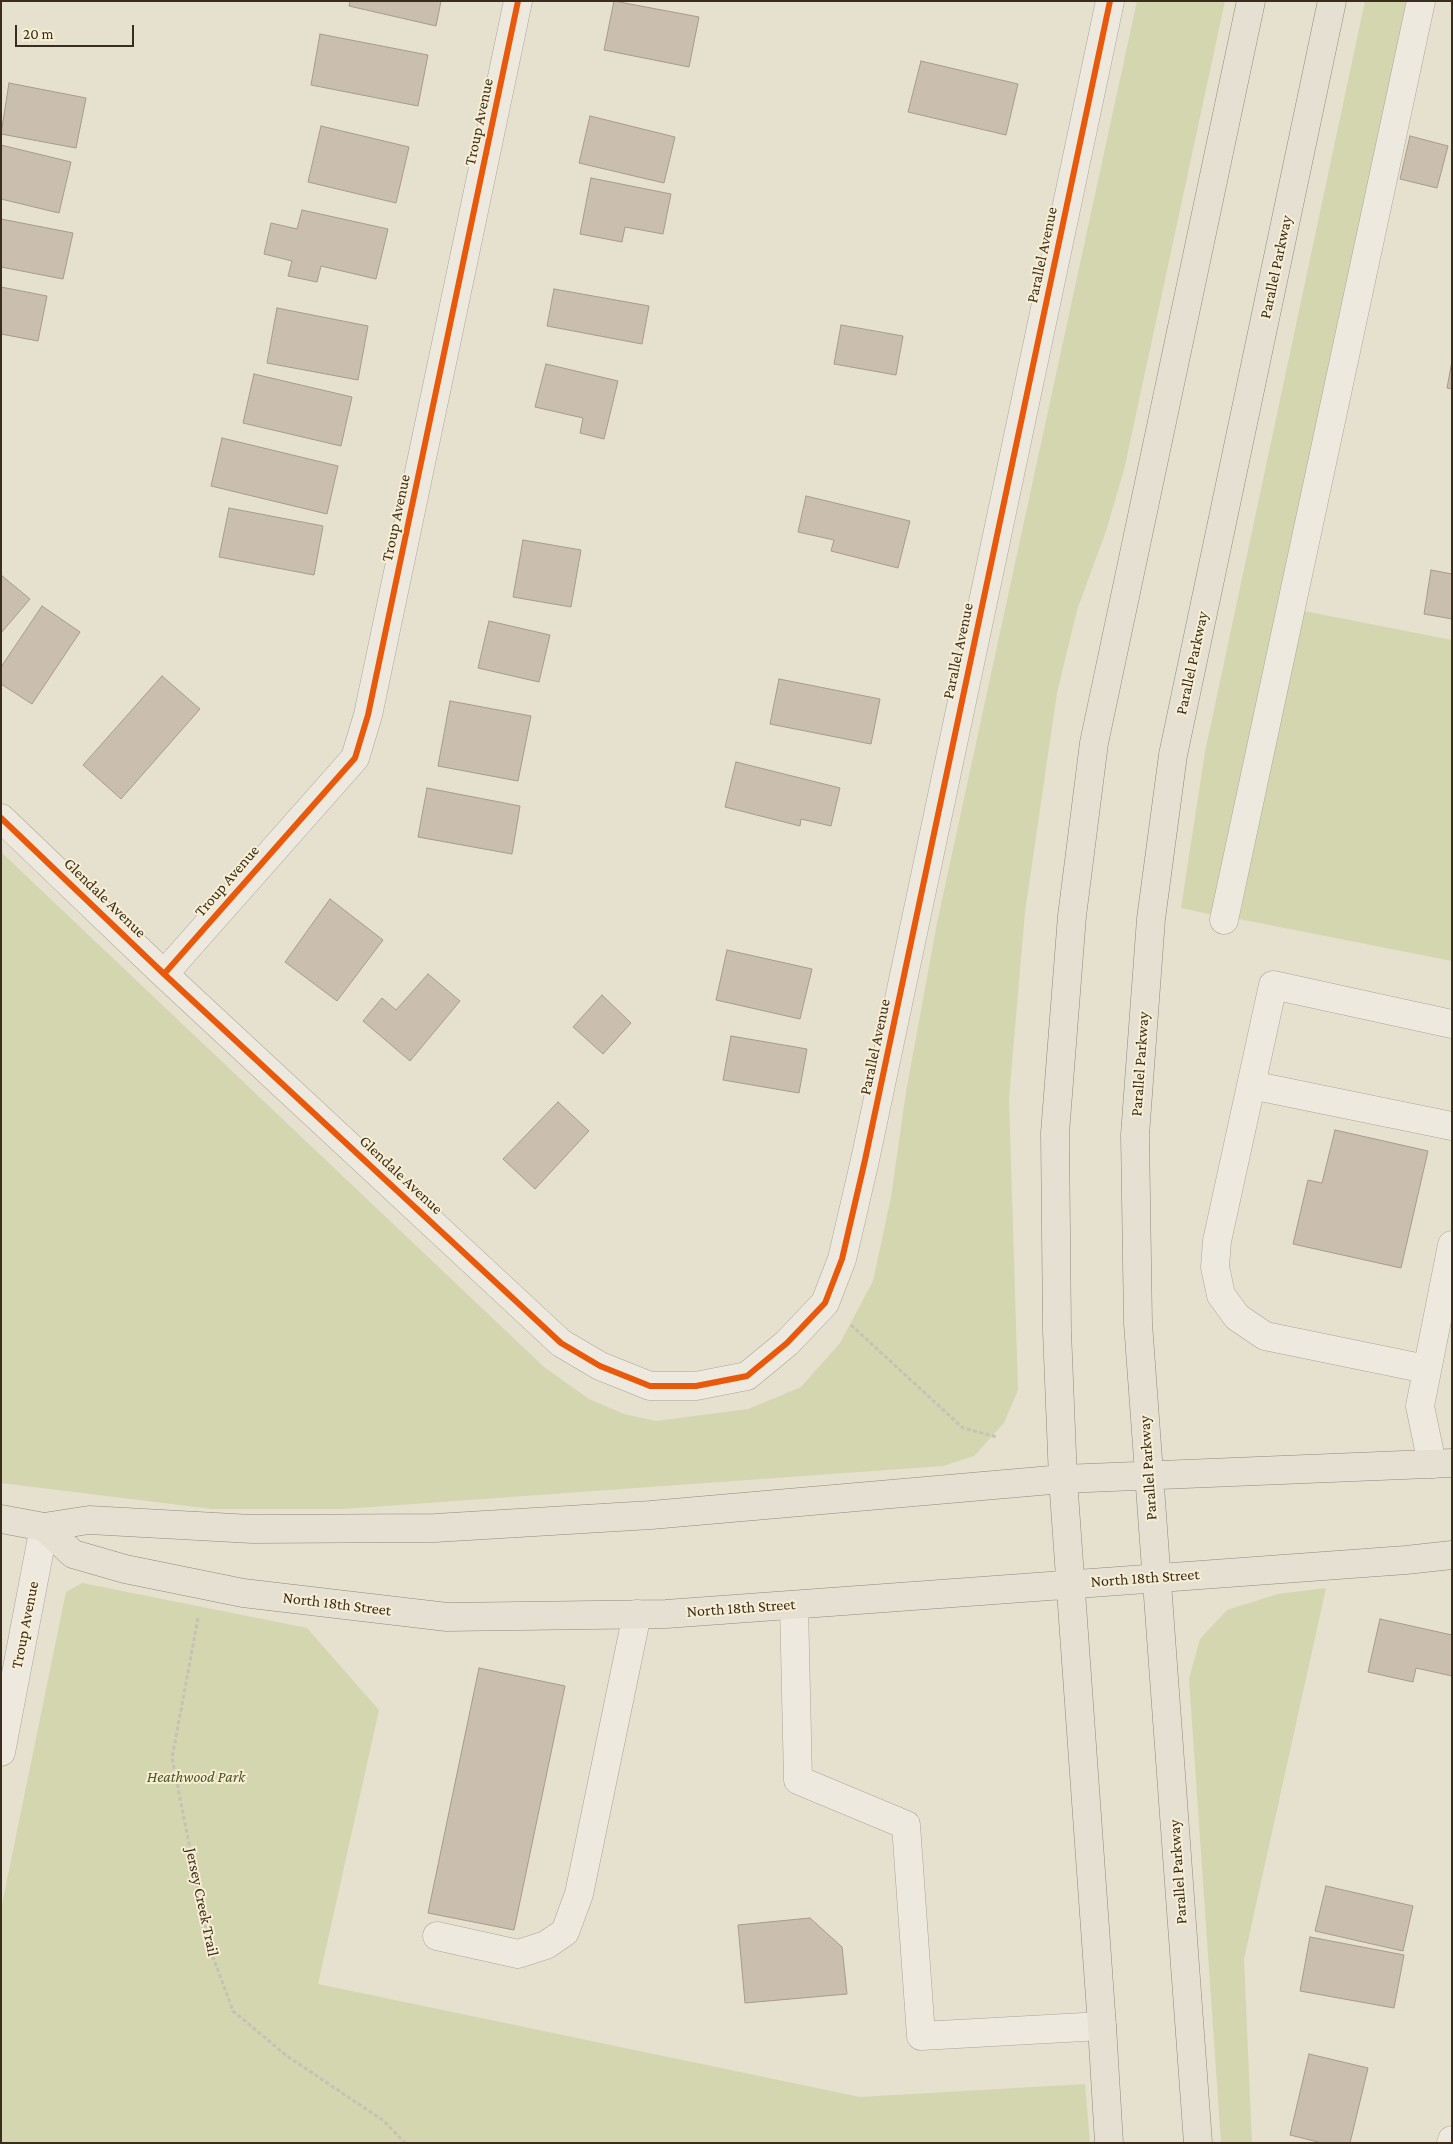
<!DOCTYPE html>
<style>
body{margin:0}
#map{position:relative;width:1453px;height:2144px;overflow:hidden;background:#e6e0ce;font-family:"Crimson Pro",serif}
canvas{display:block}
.frame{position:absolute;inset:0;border:2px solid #3a2d1e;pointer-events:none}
.scale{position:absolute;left:15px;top:25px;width:119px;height:22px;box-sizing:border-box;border:2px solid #3a2d1e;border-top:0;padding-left:6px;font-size:15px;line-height:18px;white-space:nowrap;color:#3a2d1e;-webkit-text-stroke:4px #f7eed3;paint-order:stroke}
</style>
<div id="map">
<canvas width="1453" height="2144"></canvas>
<div class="frame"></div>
<div class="scale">20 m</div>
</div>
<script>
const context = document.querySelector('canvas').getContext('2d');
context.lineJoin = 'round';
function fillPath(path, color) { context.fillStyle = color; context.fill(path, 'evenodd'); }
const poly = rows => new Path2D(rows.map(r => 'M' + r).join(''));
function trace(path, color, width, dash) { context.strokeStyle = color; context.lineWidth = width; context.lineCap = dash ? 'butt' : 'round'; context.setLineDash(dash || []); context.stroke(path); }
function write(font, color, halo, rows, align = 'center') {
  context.font = font + ' "Crimson Pro",serif'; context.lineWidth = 4; context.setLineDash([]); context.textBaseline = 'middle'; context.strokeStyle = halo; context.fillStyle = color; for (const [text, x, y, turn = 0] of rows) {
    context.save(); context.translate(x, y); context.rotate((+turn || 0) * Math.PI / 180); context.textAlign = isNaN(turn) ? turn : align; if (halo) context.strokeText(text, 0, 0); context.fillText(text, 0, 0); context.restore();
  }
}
const green = poly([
 [1137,1,1225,1,1124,470,1106,531,1077,610,1057,693,1025,912,1009,1098,1018,1390,1004,1423,974,1456,943,1466,343,1509,212,1509,1,1483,1,852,544,1367,589,1399,624,1414,656,1421,748,1409,801,1387,840,1343,873,1281,891,1197,906,1092,937,923],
 [1365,1,1411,1,1214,915,1181,908,1205,752],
 [1304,611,1452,640,1452,961,1239,919],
 [82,1583,307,1628,379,1710,318,1984,860,2097,1085,2084,1090,2143,1,2143,1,1909,66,1592],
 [1326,1588,1244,1959,1252,2143,1221,2143,1189,1679,1200,1639,1227,1610,1278,1594]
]);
const building = poly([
 [350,1,441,1,436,26,349,6,350,1],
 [614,1,699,17,689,67,604,50,614,1],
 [320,34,428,55,418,106,311,85,320,34],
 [921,61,1018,84,1006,135,908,112,921,61],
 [9,83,86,98,76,148,1,134,9,83],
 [590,116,675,137,664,183,579,163,590,116],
 [321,126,409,147,396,203,308,182,321,126],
 [1410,136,1448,146,1437,188,1400,179,1410,136],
 [1,145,71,162,59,213,1,199,1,145],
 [591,178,671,194,663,234,625,227,622,242,580,234,591,178],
 [302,210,388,229,376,279,321,266,317,282,288,276,292,261,264,254,271,223,297,229,302,210],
 [1,219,73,233,63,279,1,267,1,219],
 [1,287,47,296,38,341,1,334,1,287],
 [554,289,649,306,642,344,547,326,554,289],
 [277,308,368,326,358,380,267,363,277,308],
 [841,325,903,336,896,375,834,364,841,325],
 [1452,361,1452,389,1447,388,1452,361],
 [546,364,618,381,604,439,580,433,583,418,535,407,546,364],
 [254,374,352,397,341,446,243,423,254,374],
 [222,438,338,466,327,514,211,486,222,438],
 [806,496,910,521,898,568,831,551,834,540,798,532,806,496],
 [229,508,323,526,314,575,219,557,229,508],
 [523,540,581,550,571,607,513,597,523,540],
 [1431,570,1452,574,1452,619,1424,614,1431,570],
 [1,575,30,599,1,633,1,575],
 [42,606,80,632,32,704,1,684,1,667,42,606],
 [489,621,550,635,539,682,478,668,489,621],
 [162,676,200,709,121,799,83,765,162,676],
 [779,679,880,699,871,744,770,724,779,679],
 [450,701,531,716,518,781,438,766,450,701],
 [736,762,840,788,831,826,801,819,800,826,725,807,736,762],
 [427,788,520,806,512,854,418,837,427,788],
 [330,899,383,940,337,1001,285,962,330,899],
 [727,950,812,969,800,1019,716,1000,727,950],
 [428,974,460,1001,410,1061,363,1021,382,998,396,1010,428,974],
 [602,995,631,1023,603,1054,573,1027,602,995],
 [731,1036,807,1049,799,1093,723,1080,731,1036],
 [558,1102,589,1131,535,1189,503,1159,558,1102],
 [1335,1130,1428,1151,1401,1268,1293,1244,1308,1180,1322,1183,1335,1130],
 [1380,1619,1452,1635,1452,1676,1416,1668,1413,1682,1368,1672,1380,1619],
 [479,1668,565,1686,514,1930,428,1913,479,1668],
 [1326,1886,1413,1906,1403,1951,1315,1931,1326,1886],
 [810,1918,842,1947,847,1994,745,2003,738,1925,810,1918],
 [1310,1937,1404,1955,1394,2008,1300,1991,1310,1937],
 [1309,2054,1368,2068,1350,2143,1322,2143,1290,2135,1309,2054]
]);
const path = poly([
 [851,1325,963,1428,997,1437],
 [198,1618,172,1758,210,1949,233,2011,287,2056,384,2121,405,2143]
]);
const minor = poly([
 [1,818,164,974,561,1343,600,1366,650,1386,696,1386,747,1376,787,1343,825,1303,842,1259,865,1160,1110,1],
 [1224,920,1421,1],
 [164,974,355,758,368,715,518,1],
 [1251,1085,1452,1126],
 [1426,1369,1265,1336,1237,1317,1221,1295,1215,1267,1217,1241,1273,985,1452,1024],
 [1432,1464,1420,1406,1452,1245],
 [794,1605,798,1780,906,1825,921,2036,1102,2026],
 [1,1752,44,1527],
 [437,1936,518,1954,546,1945,565,1932,579,1894,637,1614],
 [1451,2143,1452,2140]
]);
const major = poly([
 [1,1519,44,1527,89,1520,252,1529,435,1528,651,1515,1063,1479,1452,1463],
 [44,1527,73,1554,125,1569,243,1593,447,1617,666,1614,1406,1560,1452,1555],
 [1109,2143,1102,2026,1063,1479,1057,1331,1055,1133,1072,916,1094,743,1251,1],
 [1198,2143,1138,1323,1135,1135,1151,919,1173,755,1332,1]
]);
const cycleway = poly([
 [1,818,164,974,561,1343,600,1366,650,1386,696,1386,747,1376,787,1343,825,1303,842,1259,865,1160,1110,1],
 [164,974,355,758,368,715,518,1]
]);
const streetNames = [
 ["Troup Avenue",479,122,-78],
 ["Parallel Avenue",1042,255,-78],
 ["Parallel Parkway",1276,267,-78],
 ["Troup Avenue",396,518,-78],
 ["Parallel Avenue",958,651,-78],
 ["Parallel Parkway",1192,663,-78],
 ["Troup Avenue",227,881,-49],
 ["Glendale Avenue",105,898,44],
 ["Parallel Avenue",875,1047,-78],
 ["Parallel Parkway",1140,1064,-86],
 ["Glendale Avenue",401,1175,43],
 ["Parallel Parkway",1148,1468,-94],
 ["North 18th Street",1145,1578,-4],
 ["North 18th Street",337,1604,7],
 ["North 18th Street",741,1608,-4],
 ["Troup Avenue",25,1625,-79],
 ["Parallel Parkway",1178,1872,-94],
 ["Jersey Creek Trail",202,1902,78]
];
const parkNames = [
 ["Heathwood Park",196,1777]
];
fillPath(green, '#d4d6b0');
fillPath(building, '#cabeae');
trace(building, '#a69b8d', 1);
trace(minor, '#aba496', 29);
trace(major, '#908a7e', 29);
trace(path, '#c7c1b6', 3, [4, 2.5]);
trace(minor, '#eee9df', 28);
trace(major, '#e5e0d1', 28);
trace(cycleway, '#e8590c', 6);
write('16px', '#3a2d1e', '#f7eed3', streetNames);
write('italic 16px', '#485724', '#f7eed3', parkNames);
</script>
